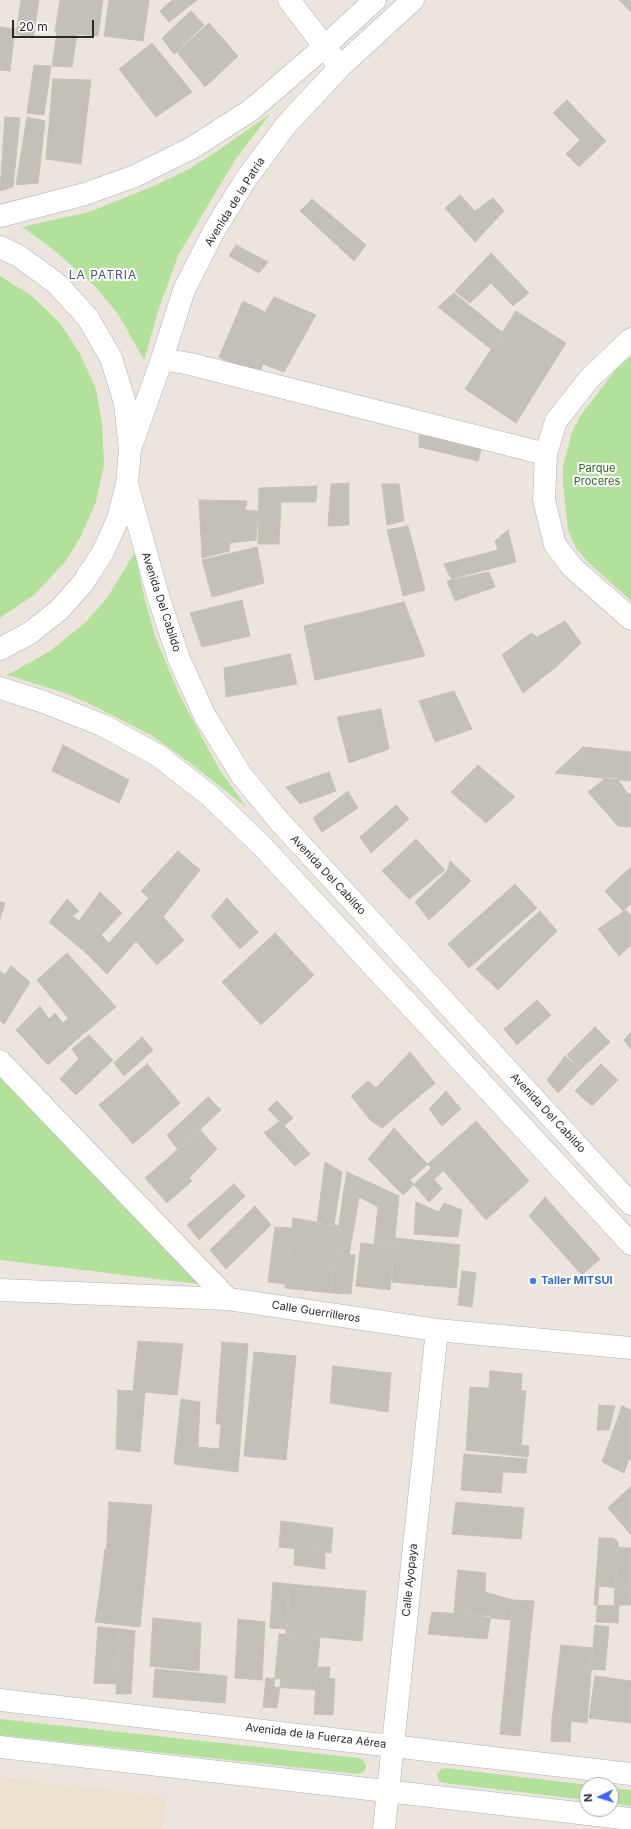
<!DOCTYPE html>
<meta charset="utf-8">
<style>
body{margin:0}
#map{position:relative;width:631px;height:1829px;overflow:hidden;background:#ece5dd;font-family:Inter,sans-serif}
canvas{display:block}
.north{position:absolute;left:579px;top:1777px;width:40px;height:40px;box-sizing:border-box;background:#fff;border:1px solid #aaa;border-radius:50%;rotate:266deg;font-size:11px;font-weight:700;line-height:16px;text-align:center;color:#2a2a2a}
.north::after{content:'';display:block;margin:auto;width:14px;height:18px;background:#4265f4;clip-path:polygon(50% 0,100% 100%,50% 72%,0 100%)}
.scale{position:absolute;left:12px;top:20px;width:82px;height:18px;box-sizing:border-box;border:2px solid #2a2a2a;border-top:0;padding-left:5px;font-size:12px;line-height:14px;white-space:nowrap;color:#2a2a2a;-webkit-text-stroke:3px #fff;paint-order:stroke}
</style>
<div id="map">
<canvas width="631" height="1829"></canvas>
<div class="north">N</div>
<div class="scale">20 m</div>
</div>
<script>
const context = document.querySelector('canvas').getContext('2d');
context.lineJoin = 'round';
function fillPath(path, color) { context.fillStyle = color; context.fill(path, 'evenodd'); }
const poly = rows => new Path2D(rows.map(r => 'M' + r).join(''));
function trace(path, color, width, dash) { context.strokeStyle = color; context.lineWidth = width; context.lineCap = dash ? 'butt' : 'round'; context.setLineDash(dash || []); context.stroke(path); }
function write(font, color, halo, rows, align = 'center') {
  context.font = font + ' Inter,sans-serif'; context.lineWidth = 4; context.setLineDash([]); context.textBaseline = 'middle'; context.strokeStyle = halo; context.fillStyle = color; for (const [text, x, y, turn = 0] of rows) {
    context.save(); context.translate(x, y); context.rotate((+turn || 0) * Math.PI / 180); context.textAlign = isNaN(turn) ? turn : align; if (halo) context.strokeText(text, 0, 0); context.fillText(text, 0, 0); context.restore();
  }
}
const education = poly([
 [0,1778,166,1796,162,1829,0,1829]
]);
const green = poly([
 [270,114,235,160,179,254,160,305,144,360,118,314,93,284,50,247,22,227,89,212,154,186,189,169,216,152],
 [0,276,32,296,60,323,79,352,96,389,102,423,104,464,96,502,81,536,66,561,34,595,0,618],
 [631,356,631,601,587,561,576,548,568,530,563,484,563,467,572,432,581,415,614,372],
 [135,552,144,596,155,636,180,696,219,769,247,808,193,765,151,735,90,704,65,693,7,675,50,651,86,622,107,598],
 [0,1076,199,1284,0,1260],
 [0,1719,359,1758,364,1761,366,1767,364,1772,358,1774,0,1735],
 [445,1768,589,1785,587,1785,587,1800,444,1783,439,1781,437,1775,440,1770],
 [611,1788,631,1790,631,1806,611,1803]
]);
const building = poly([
 [21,0,39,0,33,38,16,34,21,0],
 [60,0,103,0,98,36,55,32,60,0],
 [109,0,149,0,143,41,104,36,109,0],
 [172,0,197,0,169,22,160,11,172,0],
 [619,0,631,0,631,12,619,0],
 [191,11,204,25,174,54,162,38,191,11],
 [209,23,238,56,205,87,177,52,209,23],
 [0,27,15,29,10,71,0,70,0,27],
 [57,32,77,34,72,67,52,66,57,32],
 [152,43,192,92,156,117,119,69,152,43],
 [34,65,51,66,44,115,27,113,34,65],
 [53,79,91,80,81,164,46,159,53,79],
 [567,100,606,141,579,167,566,154,580,140,553,113,567,100],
 [5,117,20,118,13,187,0,191,5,117],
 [27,117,45,121,38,183,16,185,27,117],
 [460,195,475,211,493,198,504,211,475,242,445,208,460,195],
 [312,199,366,245,354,261,300,211,312,199],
 [236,245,268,262,259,273,229,256,236,245],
 [491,253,529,293,513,306,491,283,470,303,455,291,491,253],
 [454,293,503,333,491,349,438,307,454,293],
 [274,297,316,315,284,372,263,364,257,379,219,357,243,301,265,312,274,297],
 [516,311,566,343,516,423,465,389,516,311],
 [419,435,482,446,478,461,419,447,419,435],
 [349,483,349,525,328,526,331,484,349,483],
 [382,484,399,484,404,521,387,525,382,484],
 [317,486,316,502,281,502,279,544,258,544,259,488,317,486],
 [199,500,247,501,245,510,258,511,256,540,230,543,229,551,202,558,199,500],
 [408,526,425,590,403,596,387,530,408,526],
 [508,530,516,562,451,579,444,564,498,550,495,541,508,530],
 [257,547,264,583,212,597,202,560,257,547],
 [489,572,495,587,455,601,447,581,489,572],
 [242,600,250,636,202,647,190,613,242,600],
 [404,602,425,656,315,680,304,626,404,602],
 [565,621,581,643,556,667,523,693,502,655,531,633,537,637,565,621],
 [290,654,297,684,226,697,224,668,290,654],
 [454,691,472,729,435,742,419,701,454,691],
 [381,709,389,749,349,763,337,717,381,709],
 [63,745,129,780,119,803,52,771,63,745],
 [583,747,631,752,631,781,555,773,583,747],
 [478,765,515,797,486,823,451,792,478,765],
 [329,772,336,791,300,804,286,787,329,772],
 [607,777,617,778,628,794,631,794,631,827,618,826,588,792,607,777],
 [348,791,358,808,322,832,313,818,348,791],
 [396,805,409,819,371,853,360,837,396,805],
 [416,839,445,870,409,899,382,871,416,839],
 [178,851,200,870,163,917,136,941,107,974,85,952,101,935,109,943,149,898,141,891,178,851],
 [450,861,471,881,429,920,415,902,447,871,450,861],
 [631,867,631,904,623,911,605,891,631,867],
 [515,884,537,908,469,968,448,944,515,884],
 [100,892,122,913,85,952,49,922,67,899,79,911,72,916,79,921,100,892],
 [227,898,258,932,240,949,211,916,227,898],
 [0,902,5,903,0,919,0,902],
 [626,910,631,916,631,945,619,956,598,929,626,910],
 [540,911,557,931,498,990,476,969,540,911],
 [163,917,184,940,157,965,136,941,163,917],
 [275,933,314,975,261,1025,222,982,275,933],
 [67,953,116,1007,82,1035,37,980,67,953],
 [11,966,30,982,4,1024,0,1021,0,971,5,975,11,966],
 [537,1000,551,1015,517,1045,504,1029,537,1000],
 [40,1006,49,1019,55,1013,63,1023,68,1019,82,1035,48,1065,16,1030,40,1006],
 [595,1027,610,1042,581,1069,567,1055,595,1027],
 [631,1032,631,1049,624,1040,631,1032],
 [89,1035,113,1060,76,1095,60,1079,79,1059,72,1049,89,1035],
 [142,1037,153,1050,124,1076,114,1063,142,1037],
 [410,1052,435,1083,382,1128,371,1121,351,1096,368,1081,376,1088,410,1052],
 [565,1056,581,1069,558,1093,547,1080,565,1056],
 [147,1064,180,1103,133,1144,99,1105,147,1064],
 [601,1064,618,1080,592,1106,575,1091,601,1064],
 [446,1091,461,1109,442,1126,429,1109,446,1091],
 [208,1097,221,1110,178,1150,167,1135,208,1097],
 [277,1101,293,1118,284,1126,268,1109,277,1101],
 [280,1121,310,1154,295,1166,264,1133,280,1121],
 [476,1121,486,1132,434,1179,442,1189,429,1202,410,1180,476,1121],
 [394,1128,431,1168,403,1195,368,1159,394,1128],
 [200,1130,217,1149,189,1178,192,1181,167,1203,145,1178,200,1130],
 [486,1132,529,1181,486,1220,443,1170,486,1132],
 [325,1162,342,1172,334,1226,317,1223,325,1162],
 [347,1172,399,1196,394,1247,374,1245,378,1207,344,1189,347,1172],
 [234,1184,245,1196,199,1240,187,1225,234,1184],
 [344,1189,359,1197,349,1255,335,1254,344,1189],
 [545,1197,600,1259,582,1275,529,1216,545,1197],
 [416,1202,439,1212,444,1203,462,1210,458,1237,414,1234,416,1202],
 [255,1206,271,1225,226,1269,210,1250,255,1206],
 [293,1218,339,1226,331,1293,285,1288,293,1218],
 [275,1227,292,1228,285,1284,268,1282,275,1227],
 [395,1238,460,1245,456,1288,392,1282,395,1238],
 [361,1243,394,1247,390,1290,356,1286,361,1243],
 [335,1254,355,1255,351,1294,331,1293,335,1254],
 [462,1271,476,1273,472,1307,458,1305,462,1271],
 [138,1341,183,1344,177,1395,133,1391,138,1341],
 [222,1342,248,1344,238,1472,174,1464,181,1399,200,1402,198,1447,219,1449,221,1424,216,1424,222,1342],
 [254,1352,296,1356,286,1460,244,1456,254,1352],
 [333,1366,391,1373,388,1412,330,1403,333,1366],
 [490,1371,522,1374,521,1391,489,1388,490,1371],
 [470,1387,526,1391,521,1445,529,1446,528,1457,466,1450,470,1387],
 [118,1390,145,1392,140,1452,116,1449,118,1390],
 [599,1405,615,1406,609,1430,597,1430,599,1405],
 [622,1406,631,1410,631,1460,629,1459,624,1473,602,1462,622,1406],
 [464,1454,527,1459,526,1473,503,1472,501,1493,461,1490,464,1454],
 [631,1486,631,1535,608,1508,631,1486],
 [109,1502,152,1505,140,1627,95,1622,99,1597,105,1549,106,1558,109,1502],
 [456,1502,524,1508,521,1539,452,1534,456,1502],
 [281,1521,333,1528,331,1553,279,1547,281,1521],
 [599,1538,613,1538,618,1542,614,1606,594,1605,599,1538],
 [617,1547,631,1548,631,1589,615,1587,617,1547],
 [295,1549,325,1552,325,1569,294,1565,295,1549],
 [458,1570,486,1573,485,1592,456,1589,458,1570],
 [273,1582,289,1584,287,1629,270,1628,273,1582],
 [289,1584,366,1591,362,1641,286,1634,289,1584],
 [599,1586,631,1589,631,1605,619,1605,618,1623,596,1622,599,1586],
 [456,1589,485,1592,513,1600,510,1620,454,1613,456,1589],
 [513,1600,534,1601,520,1736,500,1734,513,1600],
 [432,1612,491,1616,487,1639,428,1634,432,1612],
 [153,1618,201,1623,199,1671,150,1666,153,1618],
 [238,1619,265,1622,262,1680,235,1678,238,1619],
 [595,1625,609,1627,605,1670,591,1669,595,1625],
 [98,1627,120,1629,116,1684,94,1683,98,1627],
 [120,1629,135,1631,131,1694,116,1694,120,1629],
 [279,1634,320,1637,315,1690,274,1687,279,1634],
 [561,1645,593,1648,587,1723,552,1719,561,1645],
 [317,1667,330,1667,329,1678,335,1679,333,1715,314,1714,317,1667],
 [155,1669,227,1676,225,1703,153,1697,155,1669],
 [595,1676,631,1681,631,1723,589,1718,595,1676],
 [266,1678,281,1679,277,1708,263,1707,266,1678],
 [552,1719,571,1721,570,1742,551,1741,552,1719]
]);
const street = poly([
 [289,0,340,67],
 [631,339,589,379,556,421,546,454,544,500,555,545,573,568,631,619],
 [162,359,190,364,546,454],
 [0,1061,228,1299],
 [0,1290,228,1299,437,1330,631,1348],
 [384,1829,437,1330]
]);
const secondary = poly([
 [0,216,85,194,135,176,192,148,251,110,324,47,375,0],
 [0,247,19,256,57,284,88,318,111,358,125,403,130,449,127,484,118,519,103,552,83,583,59,610,30,633,0,649],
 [130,449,162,359,184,290,215,229,246,179,286,125,340,67,413,0],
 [127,484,159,599,179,659,205,716,242,776,280,822,631,1204],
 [0,688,44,702,102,725,159,756,210,796,262,846,631,1244],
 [0,1700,631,1774],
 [0,1747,631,1819]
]);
const markers = [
 [533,1281,4,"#3f7fe0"]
];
const streetNames = [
 ["Avenida de la Patria",235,202,-58],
 ["Avenida Del Cabildo",161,602,72],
 ["Avenida Del Cabildo",328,875,47],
 ["Avenida Del Cabildo",548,1113,47],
 ["Calle Guerrilleros",316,1312,9],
 ["Calle Ayopaya",410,1580,-84],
 ["Avenida de la Fuerza Aérea",316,1736,7]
];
const parkNames = [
 ["Parque",597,469],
 ["Proceres",597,482]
];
const shopNames = [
 ["Taller MITSUI",541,1281]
];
const neighbourhoodNames = [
 ["LA PATRIA",103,275]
];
fillPath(education, '#ede2cd');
fillPath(green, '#b3e19b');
fillPath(building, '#c4bfb9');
trace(building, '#c7c1b7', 1);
trace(street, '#adb0ba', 23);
trace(secondary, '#adb0ba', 23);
trace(street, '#fff', 22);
trace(secondary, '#fff', 22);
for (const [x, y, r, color] of markers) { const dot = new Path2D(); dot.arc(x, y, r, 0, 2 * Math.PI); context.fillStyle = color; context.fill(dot); trace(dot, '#fff', 1.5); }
write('11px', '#2a2a2a', '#fff', streetNames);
write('11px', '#2c651d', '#fff', parkNames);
write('bold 11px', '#366cbe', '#fff', shopNames, 'left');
context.letterSpacing = '1px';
write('12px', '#4c557a', '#fff', neighbourhoodNames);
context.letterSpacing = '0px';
</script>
